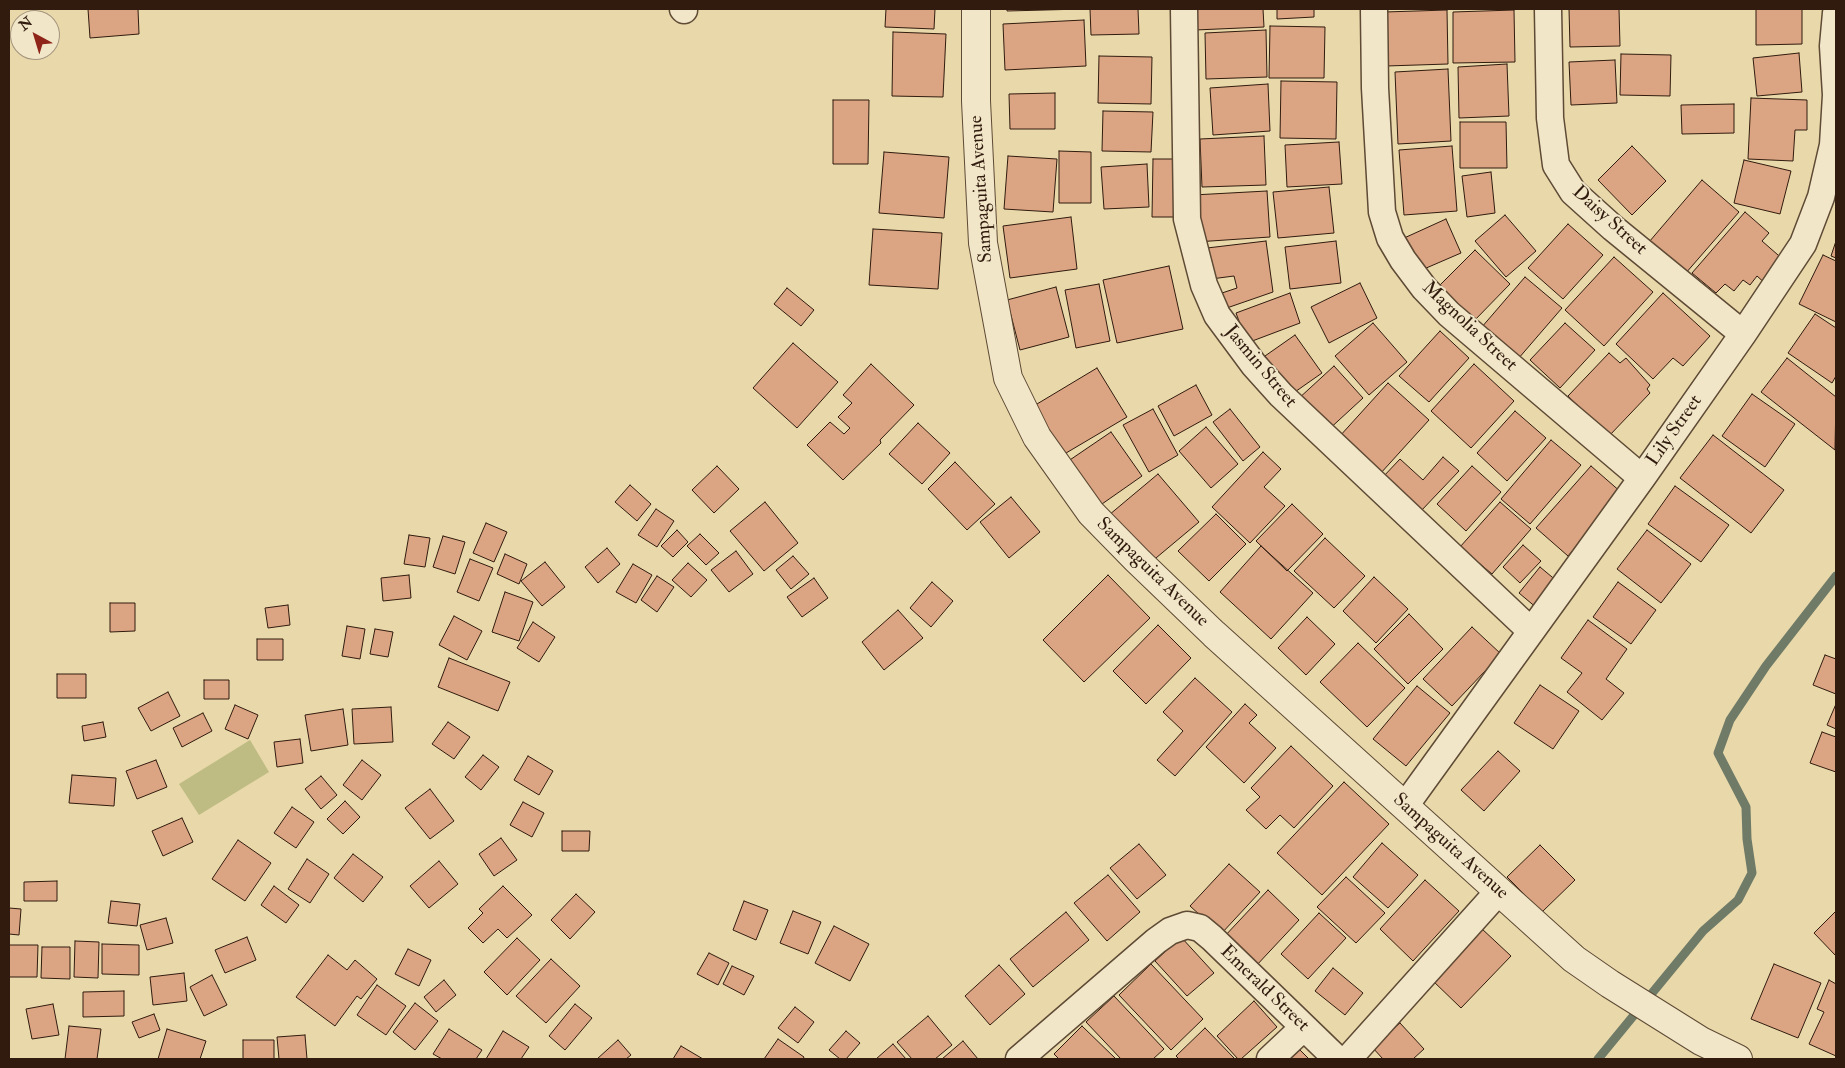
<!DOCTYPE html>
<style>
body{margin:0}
#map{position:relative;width:1845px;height:1068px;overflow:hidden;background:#e9d8aa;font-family:"IM FELL Double Pica",serif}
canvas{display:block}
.frame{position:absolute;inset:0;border:10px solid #301b0e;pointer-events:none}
.north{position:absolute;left:10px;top:10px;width:50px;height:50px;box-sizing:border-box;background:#f1e6c8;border:1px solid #a4957e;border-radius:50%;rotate:321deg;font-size:14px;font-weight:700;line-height:20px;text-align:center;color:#301b0e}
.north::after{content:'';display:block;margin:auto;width:18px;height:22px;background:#8f2418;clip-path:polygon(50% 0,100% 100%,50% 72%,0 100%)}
</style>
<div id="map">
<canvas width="1845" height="1068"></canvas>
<div class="frame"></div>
<div class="north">N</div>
</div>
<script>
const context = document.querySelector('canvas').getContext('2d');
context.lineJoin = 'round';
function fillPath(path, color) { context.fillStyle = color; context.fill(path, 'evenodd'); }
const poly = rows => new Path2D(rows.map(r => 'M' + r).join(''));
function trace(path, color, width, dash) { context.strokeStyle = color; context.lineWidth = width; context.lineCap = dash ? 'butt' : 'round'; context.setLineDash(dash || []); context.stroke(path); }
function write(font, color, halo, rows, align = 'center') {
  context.font = font + ' "IM FELL Double Pica",serif'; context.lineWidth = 4; context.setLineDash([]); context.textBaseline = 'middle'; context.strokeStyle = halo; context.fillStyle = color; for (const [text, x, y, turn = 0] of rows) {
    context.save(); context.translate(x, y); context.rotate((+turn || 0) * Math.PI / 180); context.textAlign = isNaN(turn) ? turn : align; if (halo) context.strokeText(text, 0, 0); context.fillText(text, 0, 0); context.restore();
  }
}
const green = poly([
 [250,740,269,772,199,815,179,784]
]);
const stream = poly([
 [1598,1059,1703,931,1738,900,1752,873,1747,839,1746,807,1718,753,1730,720,1766,666,1836,576]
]);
const building = poly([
 [88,9,138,9,139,34,90,38,88,9],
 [886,9,935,9,934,29,885,27,886,9],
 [1007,9,1083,9,1007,11,1007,9],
 [1090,9,1138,9,1139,34,1091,35,1090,9],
 [1195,9,1263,9,1264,27,1195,30,1195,9],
 [1277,9,1314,9,1314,17,1277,19,1277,9],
 [1569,9,1619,9,1620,46,1570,47,1569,9],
 [1756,9,1802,9,1802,44,1756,45,1756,9],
 [1447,10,1448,64,1386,66,1385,12,1447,10],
 [1514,10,1515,62,1453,63,1453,12,1514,10],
 [1084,20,1086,66,1005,70,1003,24,1084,20],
 [1270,26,1325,27,1324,78,1269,78,1270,26],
 [1266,30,1267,77,1206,79,1205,33,1266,30],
 [893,32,946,34,943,97,892,96,893,32],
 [1799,53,1802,92,1757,96,1753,58,1799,53],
 [1621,54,1671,55,1670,96,1620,95,1621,54],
 [1099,56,1152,57,1151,104,1098,103,1099,56],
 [1615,60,1617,103,1571,105,1569,62,1615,60],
 [1507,64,1509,116,1459,118,1458,67,1507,64],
 [1448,69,1451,141,1398,144,1395,72,1448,69],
 [1281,81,1337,82,1336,139,1280,138,1281,81],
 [1268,84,1270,131,1213,135,1210,88,1268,84],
 [1055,93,1055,129,1010,129,1009,94,1055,93],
 [1751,98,1807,100,1807,130,1795,130,1793,161,1748,159,1751,98],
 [833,100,869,100,868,164,833,164,833,100],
 [1734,104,1734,133,1682,134,1681,105,1734,104],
 [1103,111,1153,112,1151,152,1102,151,1103,111],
 [1460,122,1506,122,1507,168,1460,168,1460,122],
 [1264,136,1266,185,1202,187,1200,139,1264,136],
 [1339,142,1342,184,1287,187,1285,145,1339,142],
 [1452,146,1457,211,1404,215,1399,150,1452,146],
 [1632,146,1666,181,1632,215,1598,180,1632,146],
 [1059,151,1091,152,1091,203,1059,203,1059,151],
 [884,152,949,157,944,218,879,213,884,152],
 [1008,156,1057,159,1053,212,1004,209,1008,156],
 [1153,159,1174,159,1174,217,1152,217,1153,159],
 [1744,160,1791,171,1780,214,1734,203,1744,160],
 [1147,164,1149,207,1104,209,1101,167,1147,164],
 [1491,172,1495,213,1467,217,1462,176,1491,172],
 [1702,180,1739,212,1685,274,1649,242,1702,180],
 [1329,187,1334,233,1278,238,1273,192,1329,187],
 [1267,191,1270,237,1196,242,1193,195,1267,191],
 [1745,212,1769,233,1762,241,1786,262,1767,285,1757,276,1750,285,1743,280,1734,291,1725,284,1716,293,1692,273,1745,212],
 [1505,215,1536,251,1506,277,1475,241,1505,215],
 [1071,217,1077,269,1010,278,1003,226,1071,217],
 [1446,219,1461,253,1417,272,1402,239,1446,219],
 [1568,224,1603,255,1563,299,1528,268,1568,224],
 [873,229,942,233,938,289,869,285,873,229],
 [1266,241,1273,292,1221,310,1216,295,1237,288,1234,276,1211,279,1207,248,1266,241],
 [1336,241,1341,283,1290,289,1285,247,1336,241],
 [1836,241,1836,258,1831,256,1836,241],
 [1475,250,1510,284,1472,323,1436,289,1475,250],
 [1823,255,1836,261,1836,322,1799,304,1823,255],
 [1614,257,1653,292,1604,346,1565,310,1614,257],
 [1169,266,1183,329,1117,343,1103,280,1169,266],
 [1525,277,1562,308,1518,359,1481,328,1525,277],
 [1360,283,1377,318,1329,343,1311,307,1360,283],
 [1099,284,1110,341,1076,348,1065,290,1099,284],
 [1056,287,1069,337,1020,350,1007,300,1056,287],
 [787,288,814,310,801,326,774,304,787,288],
 [1290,293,1300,323,1247,343,1236,313,1290,293],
 [1663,293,1710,336,1683,366,1673,358,1653,379,1616,344,1663,293],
 [1815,314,1836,328,1836,376,1832,383,1788,353,1815,314],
 [1373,323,1407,362,1369,395,1335,356,1373,323],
 [1565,323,1595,350,1560,388,1530,360,1565,323],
 [1440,331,1469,358,1429,402,1399,376,1440,331],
 [1295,335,1322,373,1292,394,1265,356,1295,335],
 [793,343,838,382,797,428,753,388,793,343],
 [1609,353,1620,363,1626,358,1650,385,1647,389,1650,393,1609,436,1568,396,1609,353],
 [1787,358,1836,397,1835,450,1761,392,1787,358],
 [871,364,914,405,880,440,881,443,843,480,807,445,830,422,844,434,850,428,838,417,852,403,843,395,871,364],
 [1474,364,1514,401,1471,448,1431,411,1474,364],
 [1334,366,1363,398,1326,432,1297,400,1334,366],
 [1097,368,1127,417,1061,456,1032,407,1097,368],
 [1388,383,1429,420,1380,474,1339,437,1388,383],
 [1196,385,1212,415,1174,436,1158,406,1196,385],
 [1752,394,1795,424,1765,467,1722,436,1752,394],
 [1153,409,1178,455,1149,472,1123,425,1153,409],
 [1230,409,1260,447,1243,461,1213,422,1230,409],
 [1515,411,1546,438,1507,481,1477,453,1515,411],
 [918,423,950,453,922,484,889,454,918,423],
 [1206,427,1238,464,1211,488,1179,451,1206,427],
 [1111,432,1142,476,1092,511,1061,466,1111,432],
 [1713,435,1784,490,1751,533,1680,478,1713,435],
 [1551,440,1581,465,1530,524,1501,499,1551,440],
 [1263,452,1281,469,1264,487,1285,506,1250,543,1212,507,1263,452],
 [1443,457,1459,471,1420,512,1382,478,1400,459,1423,480,1443,457],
 [955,462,995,504,967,530,928,489,955,462],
 [717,466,739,489,714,513,692,490,717,466],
 [1472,466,1501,492,1466,531,1437,504,1472,466],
 [1591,466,1622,493,1568,556,1536,528,1591,466],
 [1158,474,1199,522,1150,563,1109,515,1158,474],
 [630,485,651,504,637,521,615,502,630,485],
 [1675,486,1729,525,1701,562,1648,524,1675,486],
 [1011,497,1040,532,1009,558,980,522,1011,497],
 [765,502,798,543,764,571,730,531,765,502],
 [1500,502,1531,529,1492,574,1460,547,1500,502],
 [1292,504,1323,534,1287,571,1256,541,1292,504],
 [656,509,674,521,657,547,638,535,656,509],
 [1216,514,1246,544,1209,581,1178,551,1216,514],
 [486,523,507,532,494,562,473,553,486,523],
 [677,530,688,542,673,557,661,546,677,530],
 [1647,530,1691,564,1661,603,1617,569,1647,530],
 [700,534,719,553,706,565,687,546,700,534],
 [409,535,430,538,425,567,404,564,409,535],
 [443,536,465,542,455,574,433,567,443,536],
 [1325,538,1365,576,1334,608,1294,571,1325,538],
 [1523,545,1541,561,1520,583,1503,567,1523,545],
 [1261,546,1313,593,1271,639,1220,592,1261,546],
 [607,548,620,564,598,583,585,567,607,548],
 [736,551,753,574,729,592,711,570,736,551],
 [505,554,527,564,519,584,497,574,505,554],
 [793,556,809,574,791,589,776,570,793,556],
 [470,559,493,568,479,601,457,592,470,559],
 [545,562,565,587,542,606,521,581,545,562],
 [688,563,707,580,691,597,672,580,688,563],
 [633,564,652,575,636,603,616,592,633,564],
 [1540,567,1558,582,1538,609,1519,593,1540,567],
 [409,575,411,598,383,601,381,578,409,575],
 [1108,575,1150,618,1084,682,1043,640,1108,575],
 [657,576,674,587,657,612,641,600,657,576],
 [1374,577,1408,609,1376,643,1343,611,1374,577],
 [814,578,828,598,802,617,787,597,814,578],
 [932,582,953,601,931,627,910,608,932,582],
 [1618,582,1656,610,1631,644,1593,617,1618,582],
 [505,592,533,602,519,641,492,632,505,592],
 [110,603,135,603,135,631,110,632,110,603],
 [288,605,290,625,268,628,265,608,288,605],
 [898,610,923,638,884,670,862,642,898,610],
 [1409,614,1443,649,1408,684,1374,649,1409,614],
 [454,616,482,631,467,660,439,645,454,616],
 [1307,617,1335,644,1306,675,1278,648,1307,617],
 [1588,620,1627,649,1606,679,1624,693,1602,720,1567,692,1582,673,1561,658,1588,620],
 [533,622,555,637,539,662,517,648,533,622],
 [1158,625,1191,658,1146,704,1113,671,1158,625],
 [347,626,365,629,360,659,342,656,347,626],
 [1472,627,1501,654,1452,706,1423,679,1472,627],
 [375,629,393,632,388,657,370,654,375,629],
 [257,639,283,639,283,660,257,660,257,639],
 [1358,643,1405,688,1367,727,1320,682,1358,643],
 [1825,655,1836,659,1836,694,1813,685,1825,655],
 [449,658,510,682,498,711,438,687,449,658],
 [57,674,86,674,86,698,57,698,57,674],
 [1195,678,1232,712,1175,776,1157,760,1183,731,1163,712,1195,678],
 [204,680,229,680,229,699,204,699,204,680],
 [1540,685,1579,711,1553,749,1514,723,1540,685],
 [1417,686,1450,713,1406,766,1373,739,1417,686],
 [168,692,180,716,151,731,138,708,168,692],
 [1245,704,1257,715,1249,723,1276,748,1244,783,1206,747,1245,704],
 [1836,704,1836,729,1827,725,1836,704],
 [235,705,258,715,248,739,225,729,235,705],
 [391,707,393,742,354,744,352,709,391,707],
 [343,709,348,745,311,751,305,715,343,709],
 [203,713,212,731,182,747,173,728,203,713],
 [103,722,106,737,84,741,82,726,103,722],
 [448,722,470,737,454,759,432,744,448,722],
 [1822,732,1836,737,1836,772,1810,763,1822,732],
 [300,739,303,763,277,767,274,742,300,739],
 [1291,746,1333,786,1294,828,1280,815,1266,829,1246,810,1260,797,1251,788,1291,746],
 [1498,751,1520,771,1484,811,1461,790,1498,751],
 [483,755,499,767,481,790,465,777,483,755],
 [528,756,553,771,539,795,514,780,528,756],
 [156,760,167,787,137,799,126,771,156,760],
 [362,760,381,775,362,800,343,785,362,760],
 [72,775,116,778,114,806,69,803,72,775],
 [321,776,337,795,321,809,305,789,321,776],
 [1344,782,1389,824,1322,895,1277,853,1344,782],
 [430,789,454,821,430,839,405,808,430,789],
 [345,801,360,817,343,834,327,819,345,801],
 [523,802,544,813,532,837,510,825,523,802],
 [292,807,314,822,296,848,274,833,292,807],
 [182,818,193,842,163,856,152,831,182,818],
 [562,831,590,831,589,851,562,851,562,831],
 [501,838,517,860,494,876,479,854,501,838],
 [238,840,271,863,245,901,212,879,238,840],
 [1382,843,1418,875,1388,908,1353,877,1382,843],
 [1139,844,1166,875,1137,899,1110,868,1139,844],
 [1540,845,1575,880,1542,912,1507,877,1540,845],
 [353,854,383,877,363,902,334,878,353,854],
 [307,859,329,874,310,903,288,889,307,859],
 [439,861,458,884,429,908,410,886,439,861],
 [1229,864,1260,892,1221,934,1190,906,1229,864],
 [1108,875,1140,912,1107,941,1074,903,1108,875],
 [1346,877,1385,913,1356,943,1317,907,1346,877],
 [1425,880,1459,911,1413,961,1380,929,1425,880],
 [57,881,57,901,24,901,24,882,57,881],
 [274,886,299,905,286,923,261,905,274,886],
 [503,886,532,915,507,938,498,929,483,943,468,928,483,913,479,909,503,886],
 [1268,890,1299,920,1255,967,1223,938,1268,890],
 [576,894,595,912,570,939,551,920,576,894],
 [111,901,140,904,137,926,108,923,111,901],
 [744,901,768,910,756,940,733,930,744,901],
 [9,908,21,909,19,935,9,934,9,908],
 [793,911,821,922,808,954,780,943,793,911],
 [1836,911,1836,956,1814,933,1836,911],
 [1066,912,1089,940,1033,987,1010,959,1066,912],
 [1319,913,1346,938,1308,979,1281,954,1319,913],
 [166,918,173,943,147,950,140,925,166,918],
 [834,926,869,944,850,981,815,963,834,926],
 [1481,928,1511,956,1461,1008,1431,979,1481,928],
 [247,937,256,960,225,973,215,950,247,937],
 [1181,937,1214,973,1187,996,1155,961,1181,937],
 [517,938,540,960,507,995,484,972,517,938],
 [75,941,99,942,98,978,74,977,75,941],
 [102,944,139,945,139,975,102,974,102,944],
 [9,945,38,945,37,977,9,977,9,945],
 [42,947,70,947,70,979,41,978,42,947],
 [408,949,431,960,419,986,395,974,408,949],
 [709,953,729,963,718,985,697,974,709,953],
 [328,955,347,970,355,960,377,979,361,999,357,996,335,1026,296,997,328,955],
 [551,959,580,986,546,1023,516,996,551,959],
 [1151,964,1203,1019,1171,1050,1119,995,1151,964],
 [1774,964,1821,983,1798,1038,1751,1019,1774,964],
 [999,965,1025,994,990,1025,965,996,999,965],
 [732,966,754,976,744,995,723,984,732,966],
 [1333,968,1363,993,1345,1015,1315,991,1333,968],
 [184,973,187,1001,153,1005,150,977,184,973],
 [212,975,227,1005,204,1016,190,987,212,975],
 [444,980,456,995,436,1012,424,997,444,980],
 [1829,980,1836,984,1836,1056,1809,1044,1824,1012,1817,1009,1829,980],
 [377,985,406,1006,386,1035,357,1015,377,985],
 [124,991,124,1016,83,1017,83,992,124,991],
 [1114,996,1164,1049,1153,1059,1121,1059,1086,1022,1114,996],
 [1254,1001,1277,1027,1241,1059,1238,1059,1217,1036,1254,1001],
 [415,1003,438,1021,415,1050,393,1032,415,1003],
 [53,1004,59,1035,32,1039,26,1009,53,1004],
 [575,1004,592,1018,565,1050,549,1036,575,1004],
 [795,1007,814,1022,798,1043,778,1028,795,1007],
 [154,1014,160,1030,139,1038,132,1022,154,1014],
 [928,1016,952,1045,935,1059,912,1059,897,1042,928,1016],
 [1400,1023,1424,1049,1413,1059,1383,1059,1372,1047,1400,1023],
 [69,1026,101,1029,97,1059,65,1059,69,1026],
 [1082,1026,1116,1059,1059,1059,1054,1054,1082,1026],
 [1205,1028,1235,1059,1179,1059,1176,1056,1205,1028],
 [167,1029,206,1041,200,1059,158,1059,167,1029],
 [449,1029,482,1050,476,1059,442,1059,433,1054,449,1029],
 [503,1031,529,1047,521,1059,486,1059,503,1031],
 [846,1031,860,1043,846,1059,840,1059,829,1050,846,1031],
 [305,1035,307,1059,279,1059,277,1037,305,1035],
 [778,1039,804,1057,803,1059,764,1059,778,1039],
 [243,1040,274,1040,274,1059,243,1059,243,1040],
 [618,1040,631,1055,626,1059,597,1059,618,1040],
 [963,1041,978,1059,942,1059,963,1041],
 [893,1044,906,1059,876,1059,893,1044],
 [681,1046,703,1059,673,1059,681,1046],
 [1300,1050,1309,1059,1290,1059,1300,1050]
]);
const minor = poly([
 [683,9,684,10],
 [1184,9,1187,219,1204,285,1217,315,1254,365,1281,395,1531,631],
 [1374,9,1375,88,1382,212,1390,238,1403,260,1424,288,1449,314,1642,478],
 [1548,9,1550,118,1556,165,1573,192,1613,228,1743,334],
 [1405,806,1642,478,1743,334,1803,244,1821,197,1833,145,1836,95,1833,46,1836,13],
 [1019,1059,1156,941,1170,931,1187,925,1200,928,1212,938,1337,1059],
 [1270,1059,1303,1028],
 [1348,1059,1499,891]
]);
const tertiary = poly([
 [976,9,976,101,983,243,1008,378,1037,437,1091,513,1137,560,1214,634,1574,959,1610,984,1701,1041,1738,1059]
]);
const streetNames = [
 ["Sampaguita Avenue",982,189,-94],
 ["Daisy Street",1609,221,42],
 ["Magnolia Street",1469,327,43],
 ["Jasmin Street",1260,367,50],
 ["Lily Street",1675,431,-55],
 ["Sampaguita Avenue",1152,573,44],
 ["Sampaguita Avenue",1450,847,42],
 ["Emerald Street",1264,989,44]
];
fillPath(green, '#bebc83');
trace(stream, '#6f7b67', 9);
fillPath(building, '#dba482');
trace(building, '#301b0e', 1);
trace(minor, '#5e4a35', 29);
trace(tertiary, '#5e4a35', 30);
trace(minor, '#f1e6c8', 26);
trace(tertiary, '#f1e6c8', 28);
write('19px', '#301b0e', '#f1e6c8', streetNames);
</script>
